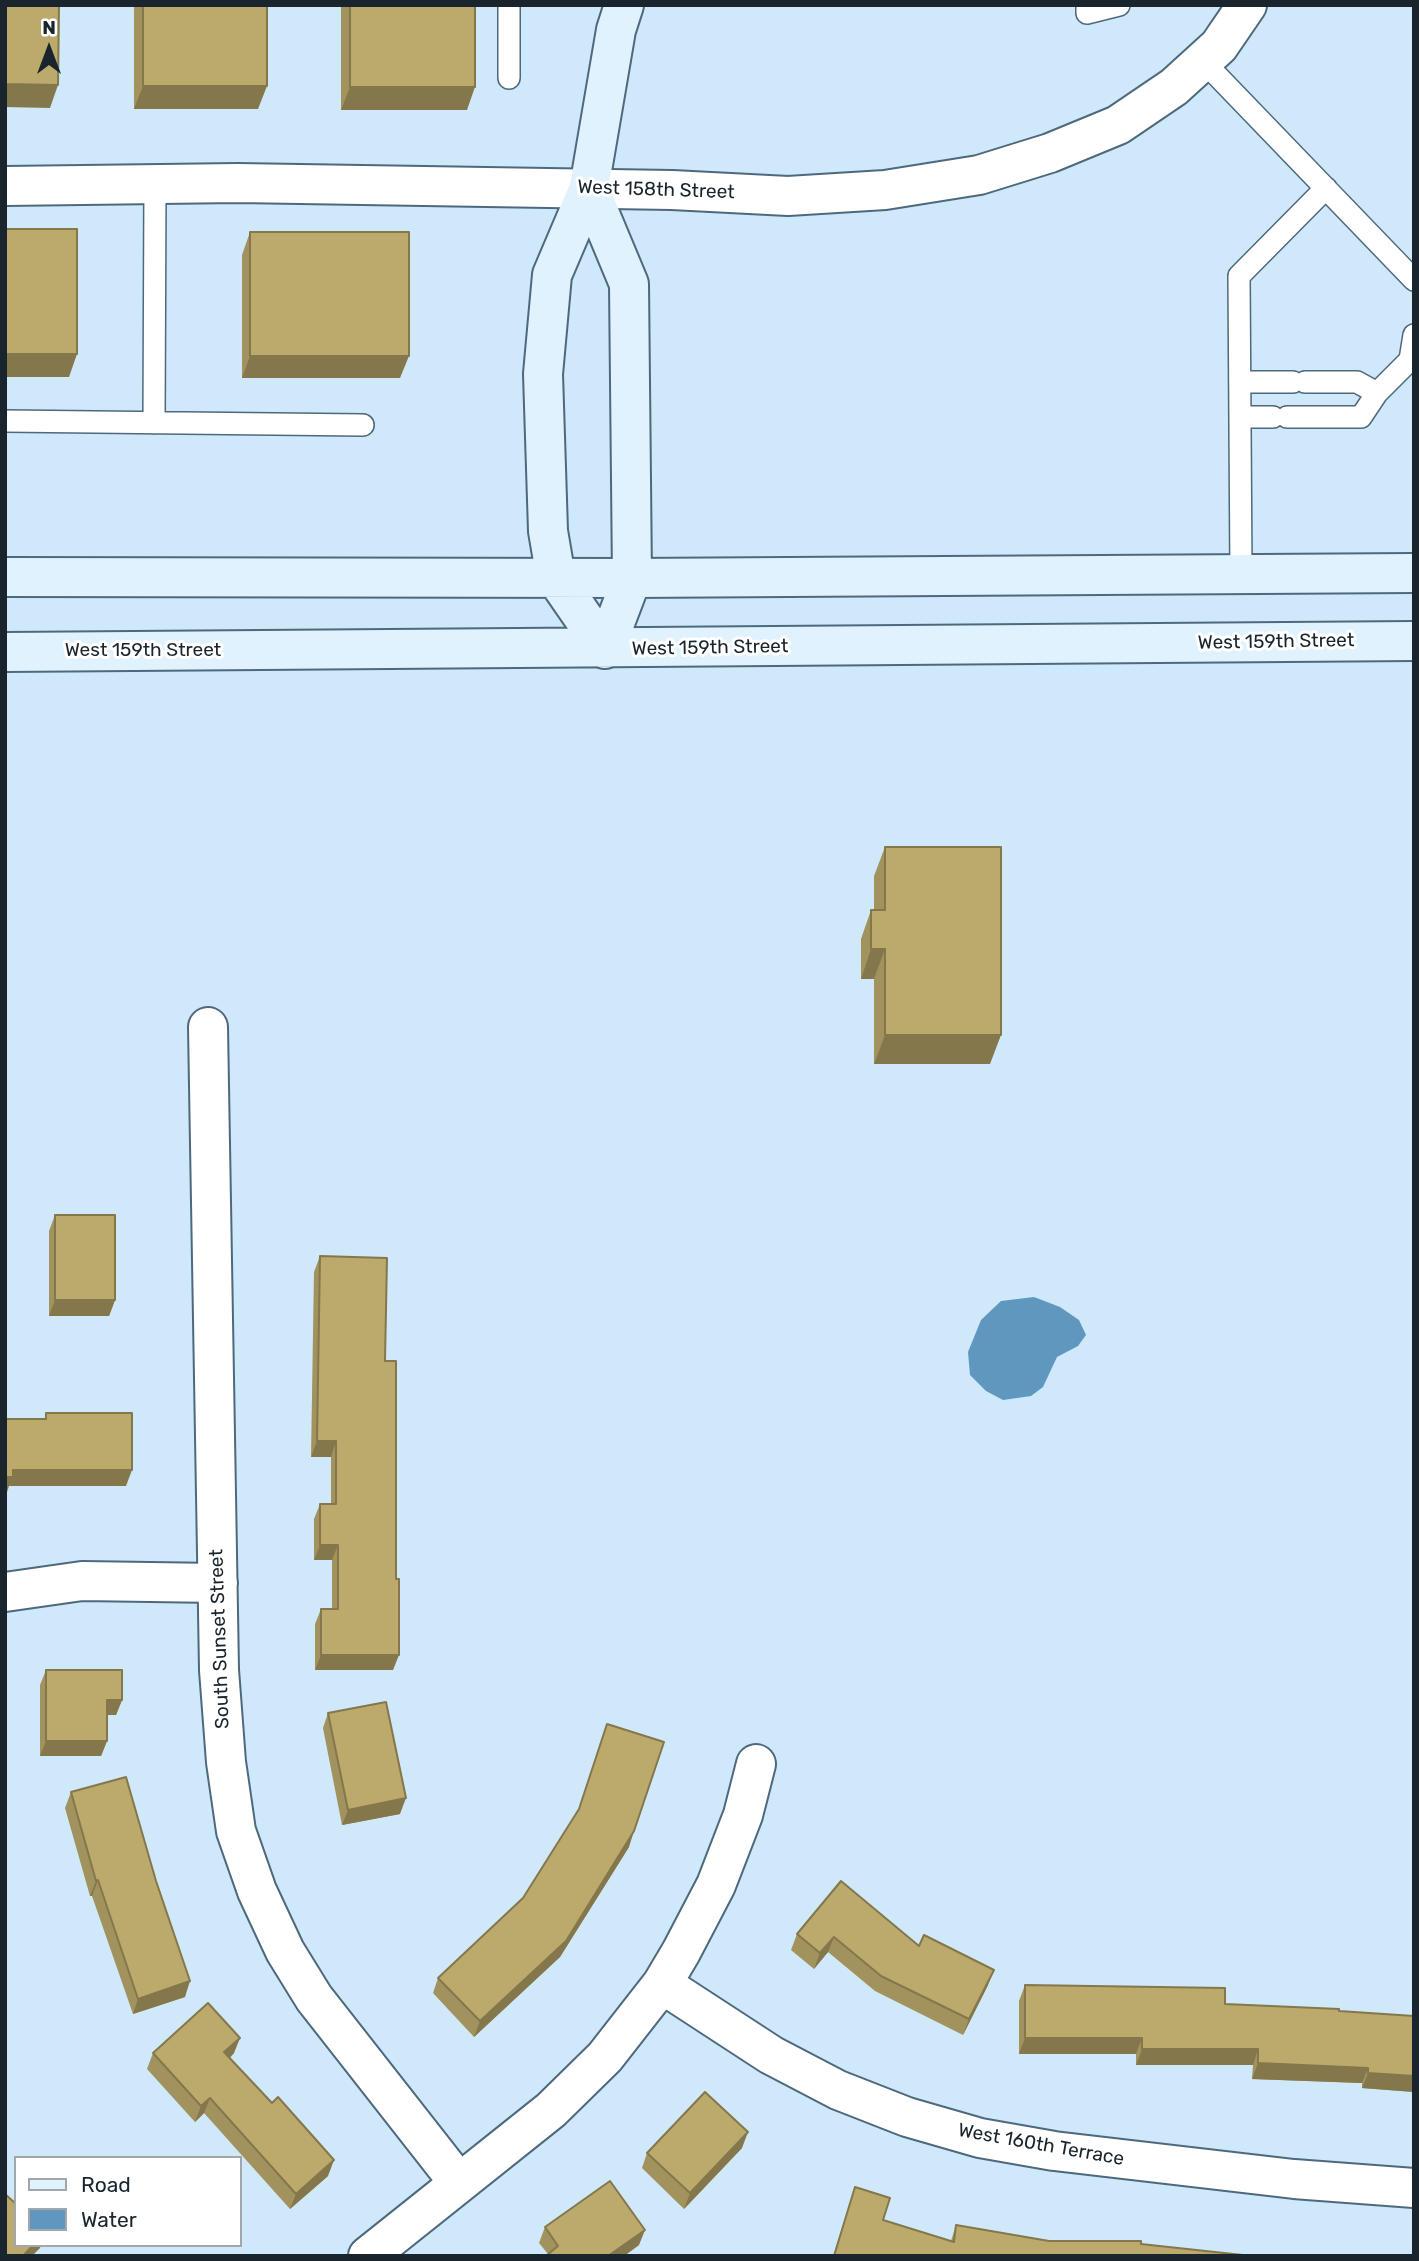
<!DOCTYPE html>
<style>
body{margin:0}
#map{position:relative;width:1419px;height:2261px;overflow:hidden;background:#cfe8fa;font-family:Rubik,sans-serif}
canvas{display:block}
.frame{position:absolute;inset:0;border:7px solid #19242c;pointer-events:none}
.legend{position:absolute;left:14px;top:2156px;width:228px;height:91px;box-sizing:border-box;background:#fff;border:2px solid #a3a7ab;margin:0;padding:9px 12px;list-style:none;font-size:21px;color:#19242c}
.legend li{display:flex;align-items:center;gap:14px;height:35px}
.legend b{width:35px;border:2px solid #a3a7ab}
.north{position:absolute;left:14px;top:14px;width:70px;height:70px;-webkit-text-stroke:5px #fff;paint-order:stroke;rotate:0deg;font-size:19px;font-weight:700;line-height:28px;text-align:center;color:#19242c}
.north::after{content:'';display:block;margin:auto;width:24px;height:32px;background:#19242c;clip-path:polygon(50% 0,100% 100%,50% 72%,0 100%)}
</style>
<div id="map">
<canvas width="1419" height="2261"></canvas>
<div class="frame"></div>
<ul class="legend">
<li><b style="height:9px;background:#e0f2fe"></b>Road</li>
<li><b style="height:19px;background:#5f97bf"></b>Water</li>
</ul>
<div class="north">N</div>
</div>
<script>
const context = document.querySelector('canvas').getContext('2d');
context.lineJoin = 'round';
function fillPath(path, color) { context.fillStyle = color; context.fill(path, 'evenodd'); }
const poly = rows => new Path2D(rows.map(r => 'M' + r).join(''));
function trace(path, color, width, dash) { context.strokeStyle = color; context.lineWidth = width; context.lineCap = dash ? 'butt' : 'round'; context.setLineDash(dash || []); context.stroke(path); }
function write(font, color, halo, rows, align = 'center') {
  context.font = font + ' Rubik,sans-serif'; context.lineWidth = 6; context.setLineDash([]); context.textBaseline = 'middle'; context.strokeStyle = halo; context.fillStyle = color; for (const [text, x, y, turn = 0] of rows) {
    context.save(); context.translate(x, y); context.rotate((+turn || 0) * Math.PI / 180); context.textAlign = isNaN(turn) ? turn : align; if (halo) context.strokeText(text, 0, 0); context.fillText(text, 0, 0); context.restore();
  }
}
const water = poly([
 [1034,1297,1060,1307,1079,1320,1086,1335,1078,1346,1057,1357,1043,1387,1031,1396,1003,1400,986,1391,970,1375,968,1352,981,1320,1001,1301]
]);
const lane = poly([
 [509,5,509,78],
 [1087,5,1087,13,1119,5],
 [1203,61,1414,280],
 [1240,382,1293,382],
 [1305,382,1357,382,1377,393],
 [1241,417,1273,417],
 [1287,417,1361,417,1377,393,1410,360,1414,335],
 [5,421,363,425],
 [154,423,155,184],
 [1241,574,1239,276,1326,188]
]);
const street = poly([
 [5,186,238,183,672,190,788,196,885,190,979,175,1050,153,1118,125,1174,87,1219,46,1247,5],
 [208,1027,219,1670,226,1762,236,1831,257,1891,285,1951,314,1998,459,2183],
 [5,1592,82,1581,218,1583],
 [662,1984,771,2055,838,2090,907,2117,980,2138,1054,2151,1294,2179,1414,2188],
 [368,2256,551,2110,605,2057,662,1984,681,1952,716,1885,743,1815,756,1764]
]);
const secondary = poly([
 [589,188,629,284,632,578,605,649],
 [5,577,632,578,1414,573],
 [605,649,556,578,548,531,543,374,552,275,589,188,616,30,624,5],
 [5,652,1414,641]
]);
const wall = poly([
 [134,5,267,5,258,109,134,109],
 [341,5,475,5,467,110,341,110],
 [250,232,400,378,242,378,242,255],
 [885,847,990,1064,874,1064,874,979,861,979,861,939,871,910,874,910,874,876],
 [55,1215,115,1300,109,1316,49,1316,49,1231],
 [320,1256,385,1361,393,1670,315,1670,315,1624,321,1609,332,1609,332,1560,314,1560,314,1519,320,1504,331,1504,331,1457,311,1457,314,1272],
 [46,1670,122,1700,116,1715,107,1715,107,1741,101,1756,40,1756,40,1685],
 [328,1713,400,1814,342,1825,323,1728],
 [71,1792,185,1997,133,2014,92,1896,90,1896,65,1808],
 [629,1847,560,1957,474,2037,433,1993,438,1978],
 [841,1881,919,1946,988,1985,963,2035,875,1991,828,1952,814,1969,791,1950,797,1934],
 [1025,1985,1225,2004,1414,2016,1414,2092,1362,2088,1362,2083,1252,2079,1253,2065,1136,2065,1136,2054,1019,2054,1019,2001],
 [153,2053,234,2053,230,2058,328,2176,290,2209,204,2113,195,2122,147,2069],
 [742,2148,684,2209,642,2168,647,2153],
 [855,2187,883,2220,951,2241,956,2225,1049,2241,1141,2244,1252,2256,833,2256],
 [545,2227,639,2245,624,2256,546,2256,548,2254,539,2243]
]);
const shadedWall = poly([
 [5,84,58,85,50,108,5,107],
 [143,86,267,86,258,109,134,109],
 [350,87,475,87,467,110,341,110],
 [5,354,77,354,69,377,5,377],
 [250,356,409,356,400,378,242,378],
 [871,949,885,949,874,979,861,979],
 [885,1035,1001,1035,990,1064,874,1064],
 [55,1300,115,1300,109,1316,49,1316],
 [317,1441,336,1441,331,1457,311,1457],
 [13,1470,132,1470,126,1486,9,1486,7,1492,5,1492,5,1477],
 [320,1545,338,1545,332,1560,314,1560],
 [321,1655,399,1655,393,1670,315,1670],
 [107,1700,122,1700,116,1715,101,1715],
 [46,1741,107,1741,101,1756,40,1756],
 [406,1798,400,1814,342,1825,348,1810],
 [634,1831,629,1847,560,1957,474,2037,480,2021],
 [98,1880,92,1896,90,1896,96,1881],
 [834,1937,828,1952,814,1969,820,1953],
 [994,1970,988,1985,963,2035,969,2019],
 [190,1981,185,1997,133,2014,138,1999],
 [240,2038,234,2053,219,2068,224,2052],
 [1025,2038,1142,2038,1136,2054,1019,2054],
 [1142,2049,1258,2049,1253,2065,1136,2065],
 [1258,2063,1368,2068,1362,2083,1252,2079],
 [1368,2073,1414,2076,1414,2092,1362,2088],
 [210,2098,204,2113,195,2122,201,2106],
 [748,2132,742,2148,684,2209,690,2193],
 [334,2160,328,2176,290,2209,296,2194],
 [645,2230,639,2245,624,2256,608,2256],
 [33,2245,41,2245,40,2248,32,2256,23,2256]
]);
const building = poly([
 [5,5,59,5,58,85,5,84,5,5],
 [143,5,267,5,267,86,143,86,143,5],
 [350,5,475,5,475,87,350,87,350,5],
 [5,229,77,229,77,354,5,354,5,229],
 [250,232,409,232,409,356,250,356,250,232],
 [885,847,1001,847,1001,1035,885,1035,885,949,871,949,871,910,885,910,885,847],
 [55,1215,115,1215,115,1300,55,1300,55,1215],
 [320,1256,387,1258,385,1361,396,1361,396,1579,399,1579,399,1655,321,1655,321,1609,338,1609,338,1545,320,1545,320,1504,336,1504,336,1441,317,1441,320,1256],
 [46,1413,132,1413,132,1470,13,1470,13,1477,5,1477,5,1419,46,1419,46,1413],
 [46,1670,122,1670,122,1700,107,1700,107,1741,46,1741,46,1670],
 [386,1702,406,1798,348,1810,328,1713,386,1702],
 [607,1724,664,1742,634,1831,566,1941,480,2021,438,1978,523,1898,579,1809,607,1724],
 [126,1777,156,1881,190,1981,138,1999,98,1880,96,1881,71,1792,126,1777],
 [841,1881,919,1946,924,1935,994,1970,969,2019,881,1976,834,1937,820,1953,797,1934,841,1881],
 [1025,1985,1225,1988,1225,2004,1339,2009,1339,2011,1414,2016,1414,2076,1368,2073,1368,2068,1258,2063,1258,2049,1142,2049,1142,2038,1025,2038,1025,1985],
 [208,2003,240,2038,224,2052,272,2103,278,2097,334,2160,296,2194,210,2098,201,2106,153,2053,208,2003],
 [705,2092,748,2132,690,2193,647,2153,705,2092],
 [610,2181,645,2230,608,2256,546,2256,558,2246,545,2227,610,2181],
 [855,2187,890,2198,883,2220,954,2242,956,2225,1049,2241,1141,2241,1141,2244,1252,2256,834,2256,855,2187],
 [5,2194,16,2204,16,2245,33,2245,23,2256,5,2256,5,2194]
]);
const streetNames = [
 ["West 158th Street",656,190,2],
 ["West 159th Street",1276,642,-1],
 ["West 159th Street",710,648,-1],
 ["West 159th Street",143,651],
 ["South Sunset Street",220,1639,-92],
 ["West 160th Terrace",1041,2145,10]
];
fillPath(water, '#5f97bf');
trace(lane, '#4e697d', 24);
trace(street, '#4e697d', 42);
trace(secondary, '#4e697d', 42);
trace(lane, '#fff', 21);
trace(street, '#fff', 38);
trace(secondary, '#e0f2fe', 38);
fillPath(wall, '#a2925d');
fillPath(shadedWall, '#84774c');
fillPath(building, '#bcaa6c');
trace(building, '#84774c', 2);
write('19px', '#19242c', '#fff', streetNames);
</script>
